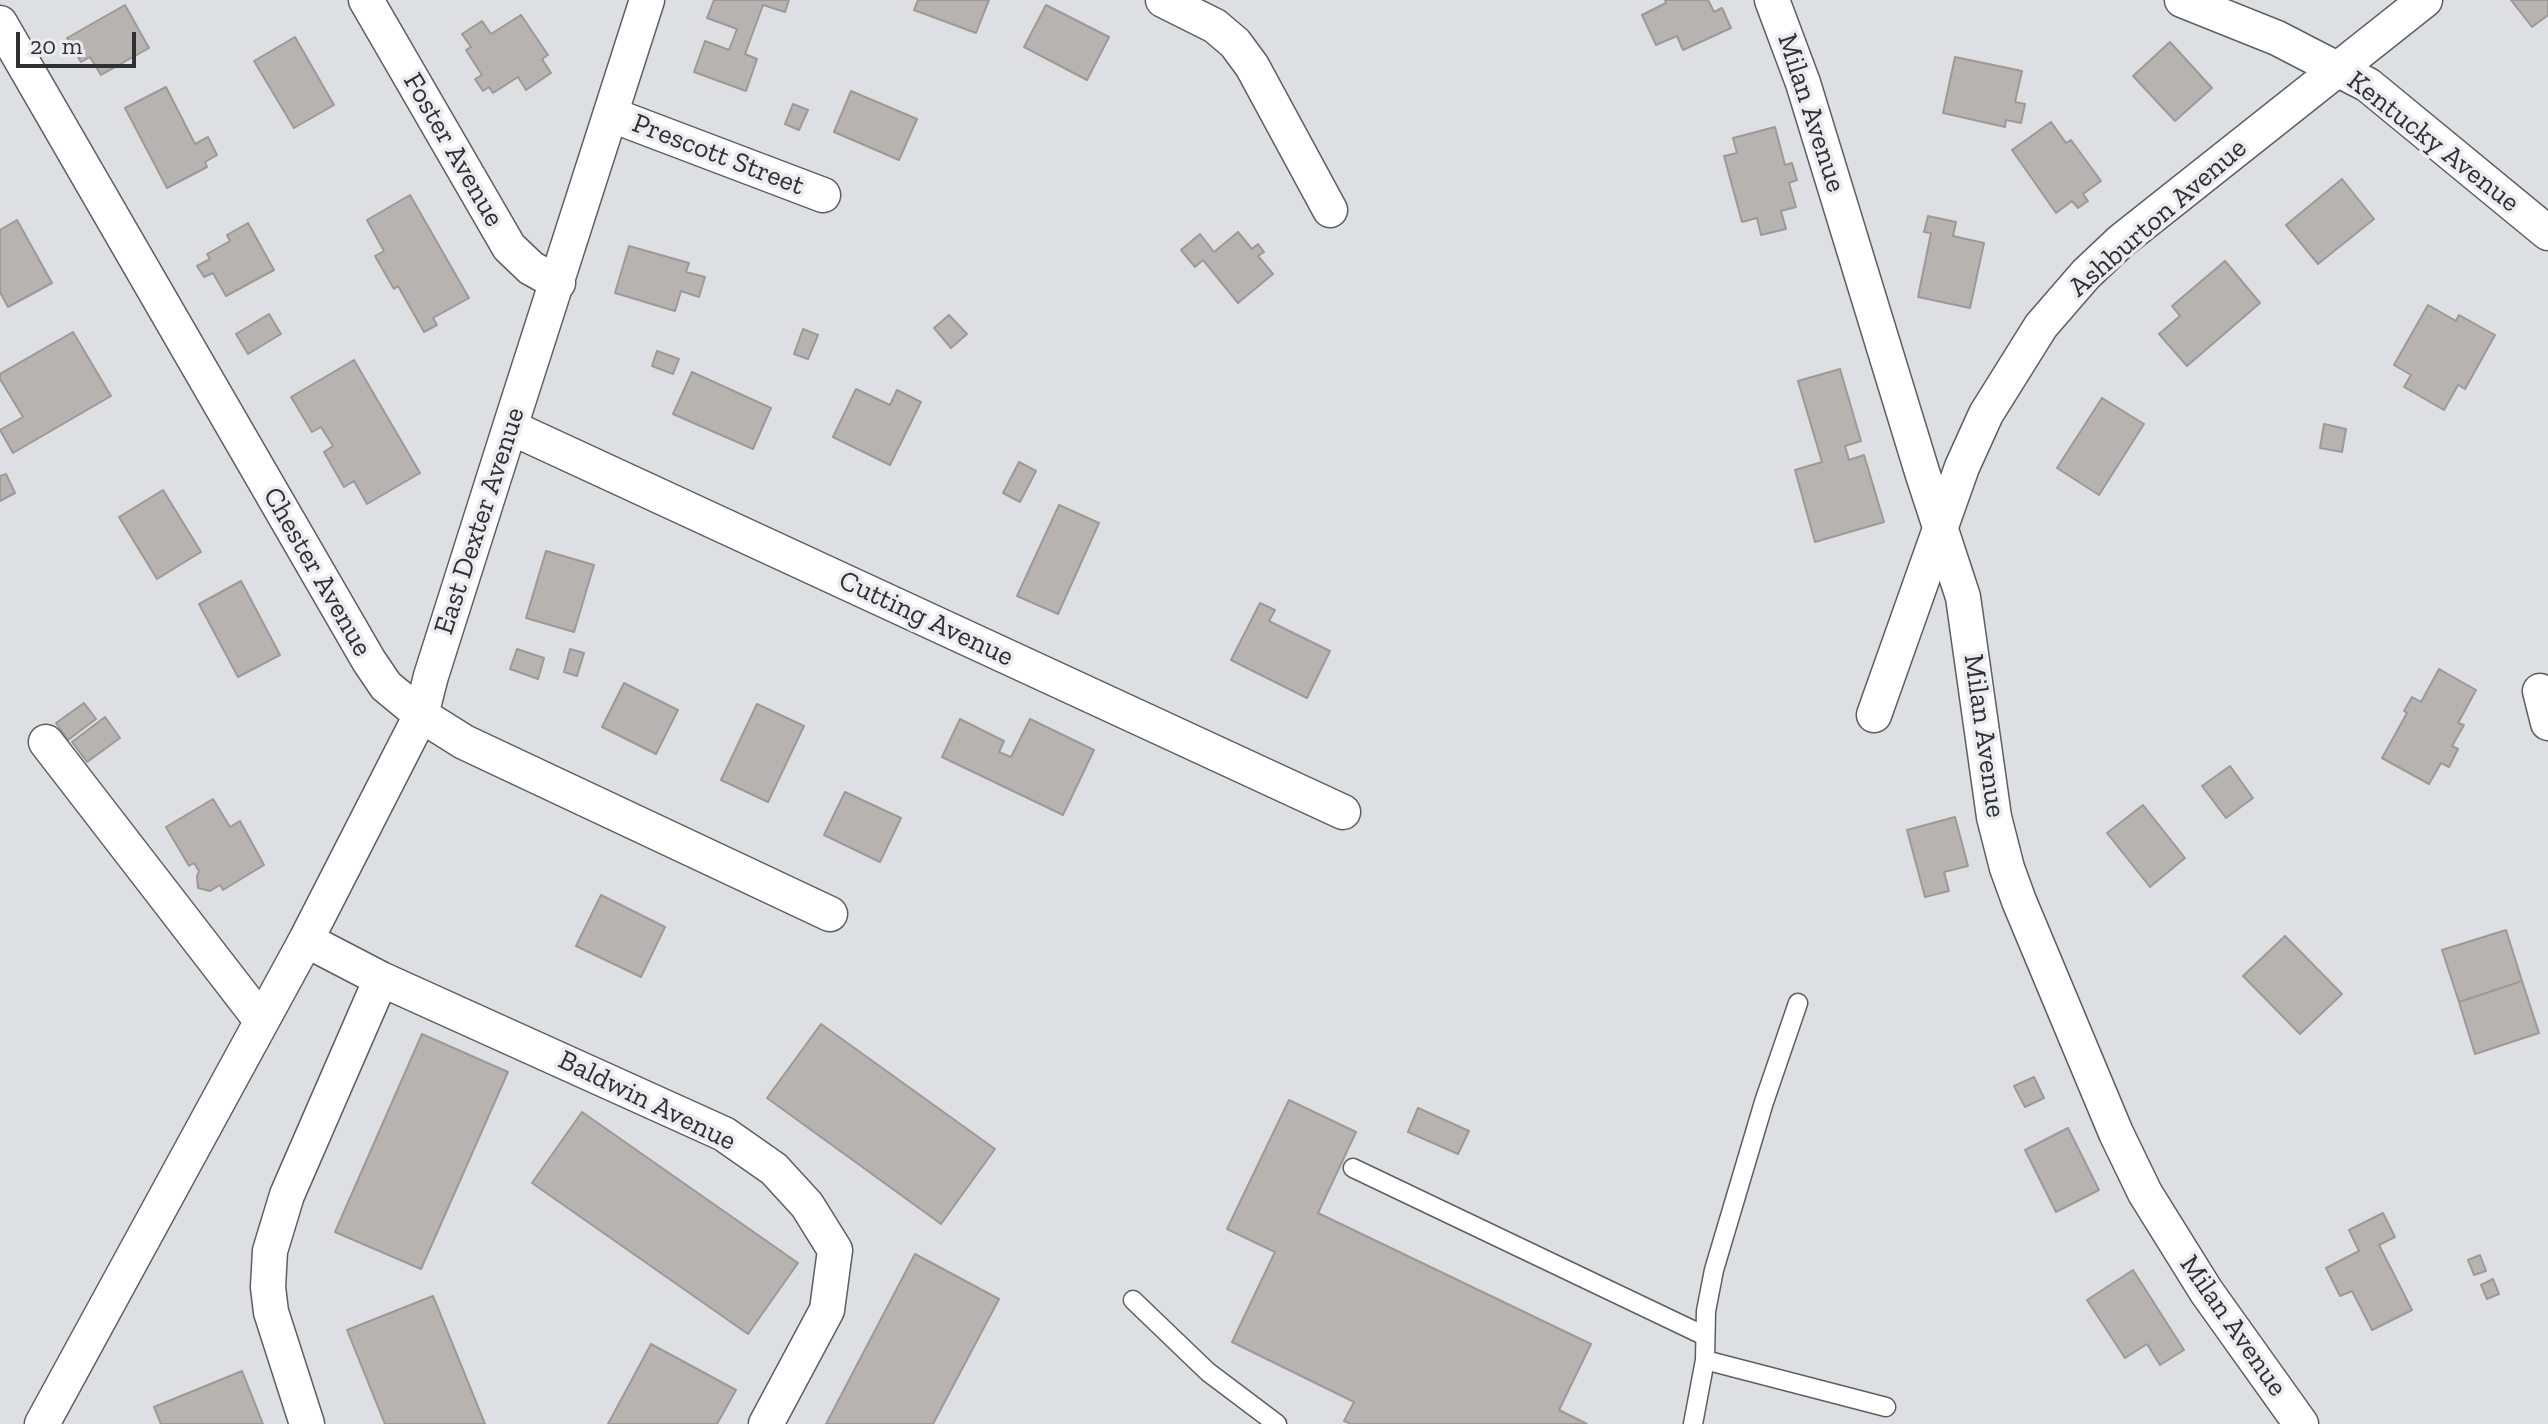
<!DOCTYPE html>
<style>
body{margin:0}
#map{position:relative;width:2548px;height:1424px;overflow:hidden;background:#dedfe3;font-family:"Zilla Slab",serif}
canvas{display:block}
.scale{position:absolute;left:16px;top:32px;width:120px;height:36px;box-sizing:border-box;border:4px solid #2f3031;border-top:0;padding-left:10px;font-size:24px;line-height:28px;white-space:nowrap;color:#2f3031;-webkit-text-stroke:6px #ececf0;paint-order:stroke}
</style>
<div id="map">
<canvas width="2548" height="1424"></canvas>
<div class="scale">20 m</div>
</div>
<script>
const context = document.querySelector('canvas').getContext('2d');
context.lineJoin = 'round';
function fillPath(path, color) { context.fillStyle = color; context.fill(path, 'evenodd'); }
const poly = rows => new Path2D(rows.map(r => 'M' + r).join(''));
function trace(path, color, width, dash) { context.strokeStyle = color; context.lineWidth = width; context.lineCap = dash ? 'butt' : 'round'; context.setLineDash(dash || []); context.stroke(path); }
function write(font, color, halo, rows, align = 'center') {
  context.font = font + ' "Zilla Slab",serif'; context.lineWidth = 7; context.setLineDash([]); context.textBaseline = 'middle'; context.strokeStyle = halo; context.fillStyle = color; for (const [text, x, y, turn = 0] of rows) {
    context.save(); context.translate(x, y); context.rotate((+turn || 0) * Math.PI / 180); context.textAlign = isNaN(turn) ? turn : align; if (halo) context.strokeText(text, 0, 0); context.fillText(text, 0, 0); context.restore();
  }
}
const building = poly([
 [714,0,789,0,785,12,763,5,745,54,757,59,746,91,694,72,705,41,729,50,737,29,707,18,714,0],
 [918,0,989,0,976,33,914,10,918,0],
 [1665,0,1708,0,1714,12,1722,8,1731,28,1683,50,1677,36,1656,45,1642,15,1666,3,1665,0],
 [2511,0,2548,0,2548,15,2532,27,2511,0],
 [125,5,149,48,101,75,90,57,81,62,67,38,125,5],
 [1046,5,1109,37,1087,80,1024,47,1046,5],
 [521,15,548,55,542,59,551,73,526,90,518,77,493,93,489,87,483,91,475,79,482,75,466,50,471,47,462,34,482,21,491,34,521,15],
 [295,37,334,105,294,128,254,61,295,37],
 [2170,42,2212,88,2175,121,2133,76,2170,42],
 [1955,57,2022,71,2015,102,2025,104,2021,123,2006,120,2005,127,1943,113,1955,57],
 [166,87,195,144,208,137,217,155,205,162,207,167,167,188,125,108,166,87],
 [851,91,917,119,899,160,834,132,851,91],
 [793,104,808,110,799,130,785,124,793,104],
 [2051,122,2066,143,2071,140,2101,181,2083,194,2088,201,2078,208,2072,201,2056,213,2012,150,2051,122],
 [1775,127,1785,165,1792,163,1797,180,1789,183,1796,207,1781,211,1786,229,1761,235,1757,218,1742,222,1724,156,1737,153,1733,138,1775,127],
 [2342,179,2374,219,2318,264,2286,225,2342,179],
 [410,195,469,298,433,318,437,325,424,332,398,286,394,289,375,256,384,251,367,220,410,195],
 [1928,216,1956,222,1953,236,1984,243,1970,308,1918,297,1931,233,1924,232,1928,216],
 [17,220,52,283,8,307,0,292,0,230,17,220],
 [248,223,274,270,226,296,213,273,204,277,197,266,210,259,207,254,230,241,227,235,248,223],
 [1238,232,1252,249,1258,244,1264,252,1258,256,1273,274,1238,303,1203,260,1195,267,1181,250,1200,234,1214,252,1238,232],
 [629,246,689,263,686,272,705,277,699,297,681,291,675,311,615,293,629,246],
 [2225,261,2260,303,2187,366,2159,334,2180,316,2172,306,2225,261],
 [2428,305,2456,321,2459,315,2495,335,2465,389,2458,385,2444,410,2404,387,2411,375,2394,365,2428,305],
 [269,314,281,334,248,354,236,334,269,314],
 [949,315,967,334,951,348,934,328,949,315],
 [803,329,818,335,808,359,794,354,803,329],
 [73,332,111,396,13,453,0,430,23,417,0,379,0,374,73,332],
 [657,351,679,359,673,374,652,366,657,351],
 [354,360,420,473,367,504,354,481,344,487,324,452,333,446,321,427,312,432,291,397,354,360],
 [1840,369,1861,441,1845,446,1849,460,1864,455,1884,522,1815,542,1795,470,1822,462,1798,381,1840,369],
 [692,372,771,408,753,449,673,414,692,372],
 [856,389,890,405,897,390,921,402,890,465,833,437,856,389],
 [2102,398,2144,424,2099,495,2057,468,2102,398],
 [2324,424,2346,429,2342,452,2320,448,2324,424],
 [1019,462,1036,471,1020,502,1003,493,1019,462],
 [6,474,15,493,0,501,0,476,6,474],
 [163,490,201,552,157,579,119,517,163,490],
 [1059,505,1099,523,1058,614,1017,596,1059,505],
 [546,551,594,565,574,632,526,618,546,551],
 [241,581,280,655,238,677,199,604,241,581],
 [1260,603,1275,610,1269,621,1330,651,1307,698,1231,660,1260,603],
 [517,649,544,658,538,679,510,669,517,649],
 [570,649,584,653,577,676,564,672,570,649],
 [2439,669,2476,690,2458,723,2464,725,2452,746,2458,749,2449,767,2441,763,2429,784,2382,758,2407,713,2404,711,2412,697,2421,702,2439,669],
 [624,683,678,710,656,754,602,727,624,683],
 [84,703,96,719,68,740,56,723,84,703],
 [757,704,804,726,768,802,721,780,757,704],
 [105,717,120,738,87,762,72,742,105,717],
 [960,719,1004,741,999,752,1011,757,1030,719,1094,750,1063,815,942,757,960,719],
 [2230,766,2253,798,2226,818,2202,786,2230,766],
 [845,792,901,818,880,862,824,835,845,792],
 [213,799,230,827,240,821,264,865,223,890,220,885,210,891,198,888,197,876,199,871,194,863,189,866,166,827,213,799],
 [2143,805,2185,858,2150,887,2107,833,2143,805],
 [1955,817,1968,866,1944,872,1949,891,1925,897,1907,830,1955,817],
 [601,895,665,927,641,977,576,946,601,895],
 [2506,930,2522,981,2459,1002,2442,950,2506,930],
 [2285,936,2342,994,2300,1034,2243,976,2285,936],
 [2522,981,2539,1033,2475,1054,2459,1002,2522,981],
 [821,1024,995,1149,941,1224,767,1098,821,1024],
 [422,1034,508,1072,421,1269,335,1232,422,1034],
 [2034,1077,2044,1098,2025,1107,2014,1086,2034,1077],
 [1289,1100,1356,1132,1318,1213,1591,1344,1559,1410,1587,1424,1351,1424,1344,1421,1354,1402,1232,1342,1275,1252,1227,1229,1289,1100],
 [1418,1108,1469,1131,1458,1154,1408,1132,1418,1108],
 [582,1112,798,1263,748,1334,532,1183,582,1112],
 [2068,1128,2099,1190,2056,1212,2025,1150,2068,1128],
 [2383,1213,2395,1237,2379,1245,2412,1310,2372,1330,2352,1291,2340,1296,2326,1268,2359,1251,2349,1230,2383,1213],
 [915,1254,999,1299,933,1424,826,1424,915,1254],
 [2480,1255,2486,1271,2474,1275,2468,1260,2480,1255],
 [2133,1270,2184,1350,2160,1365,2147,1344,2125,1358,2087,1300,2133,1270],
 [2493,1279,2499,1294,2487,1299,2481,1285,2493,1279],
 [433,1296,485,1424,385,1424,347,1330,433,1296],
 [651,1344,736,1390,717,1424,608,1424,651,1344],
 [242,1371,263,1424,161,1424,154,1407,242,1371]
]);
const lane = poly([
 [1353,1168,1705,1336],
 [1133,1300,1208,1372,1277,1424],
 [1705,1360,1886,1407],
 [1693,1424,1705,1360,1706,1311,1714,1270,1764,1102,1798,1003]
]);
const street = poly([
 [366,0,509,247,531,268,558,283],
 [1163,0,1215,26,1235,43,1252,66,1330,210],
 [1772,0,1803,83,1923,475,1963,597,1994,817,2007,868,2019,901,2116,1133,2145,1193,2206,1291,2301,1424],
 [2182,0,2277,38,2368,85,2548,233],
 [0,23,369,661,386,686,421,715,464,742,830,914],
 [612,115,823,195],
 [510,427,1343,812],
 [2540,691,2548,723],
 [1874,715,1962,467,1986,414,2041,326,2086,274,2121,241,2425,0],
 [46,742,260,1019],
 [306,940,381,979,724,1134,774,1169,807,1205,835,1250,827,1310,766,1424],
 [42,1424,306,940,421,715,431,676,510,427,647,0],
 [307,1424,271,1312,268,1287,270,1251,287,1195,381,979]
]);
const streetNames = [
 ["Milan Avenue",1811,113,72],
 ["Kentucky Avenue",2433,142,38],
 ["Foster Avenue",453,150,60],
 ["Prescott Street",718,155,21],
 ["Ashburton Avenue",2158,218,-41],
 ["East Dexter Avenue",480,521,-72],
 ["Chester Avenue",317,572,60],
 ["Cutting Avenue",926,619,25],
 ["Milan Avenue",1984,736,82],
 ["Baldwin Avenue",647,1101,26],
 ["Milan Avenue",2233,1326,55]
];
fillPath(building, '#b6b3b0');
trace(building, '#9d9997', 2);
trace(lane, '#5e5e62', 21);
trace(street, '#5e5e62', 37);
trace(lane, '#fff', 18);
trace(street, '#fff', 34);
write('28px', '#2f3031', '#ececf0', streetNames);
</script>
